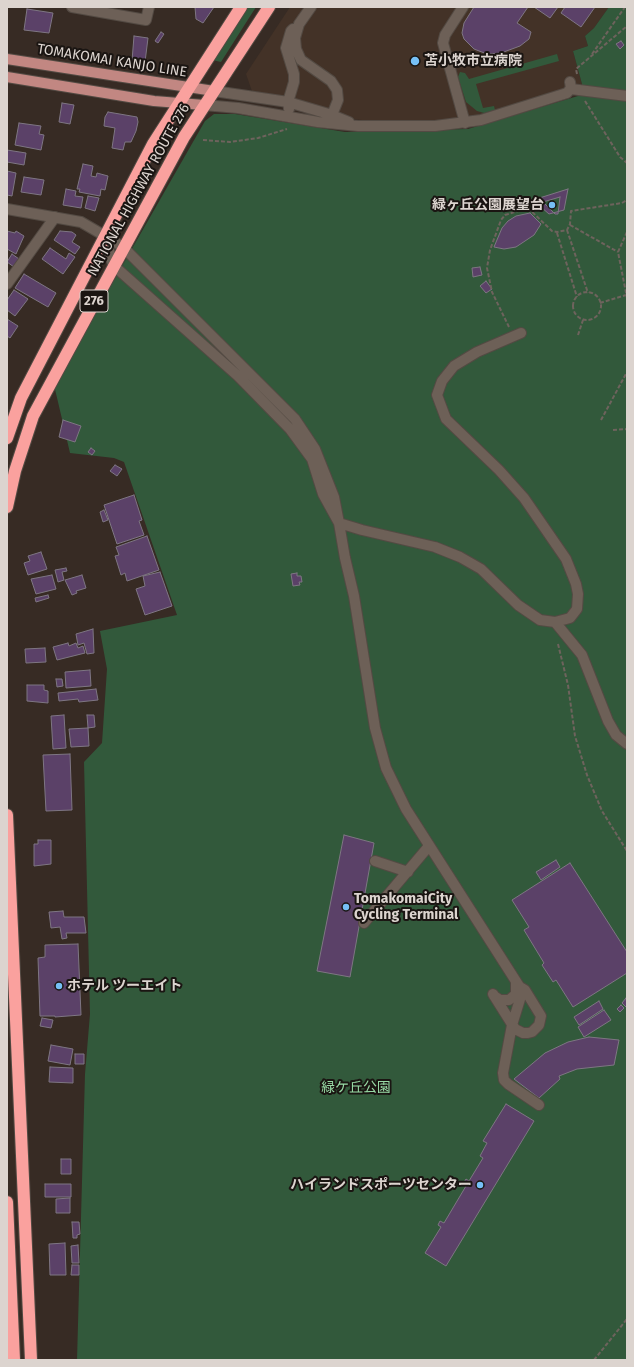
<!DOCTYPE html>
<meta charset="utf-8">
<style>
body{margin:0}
#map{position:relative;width:634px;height:1367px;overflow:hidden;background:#372b24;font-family:"Fira Sans",sans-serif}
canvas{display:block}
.frame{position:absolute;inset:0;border:8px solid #dcd4cf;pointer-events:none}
</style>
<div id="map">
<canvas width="634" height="1367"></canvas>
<div class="frame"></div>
</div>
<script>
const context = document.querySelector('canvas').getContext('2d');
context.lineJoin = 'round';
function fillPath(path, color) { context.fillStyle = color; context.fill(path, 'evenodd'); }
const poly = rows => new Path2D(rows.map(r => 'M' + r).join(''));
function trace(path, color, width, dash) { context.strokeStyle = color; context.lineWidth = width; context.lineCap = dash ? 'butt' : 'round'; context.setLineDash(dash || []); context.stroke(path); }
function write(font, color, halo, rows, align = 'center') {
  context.font = font + ' "Fira Sans","Noto Sans JP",sans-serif'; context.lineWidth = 4; context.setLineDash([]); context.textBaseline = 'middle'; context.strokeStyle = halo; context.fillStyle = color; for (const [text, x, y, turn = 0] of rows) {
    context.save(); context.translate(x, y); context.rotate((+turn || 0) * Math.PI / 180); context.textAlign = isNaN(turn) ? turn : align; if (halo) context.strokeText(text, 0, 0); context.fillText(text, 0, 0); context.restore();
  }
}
const built = poly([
 [290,7,609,7,594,28,585,36,588,46,573,51,582,84,471,118,444,121,371,121,353,119,303,104,253,94,246,74]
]);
const green = poly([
 [246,7,256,7,221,62,212,60],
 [609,7,627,7,627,1360,77,1360,85,1074,90,1014,84,762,102,743,107,669,100,631,177,615,124,462,114,458,70,453,54,385,205,121,214,114,235,114,345,132,468,129,578,96,582,84,573,51,588,46,585,36,594,28],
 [557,54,559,61,476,84,483,108,494,106,495,110,484,113,477,111,466,102,458,77,460,72,465,73,469,79]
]);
const building = poly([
 [195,7,214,7,203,23,196,19,195,7],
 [474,7,528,7,517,23,531,32,529,39,520,46,501,53,487,54,474,49,464,39,462,33,464,23,474,7],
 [534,7,558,7,550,18,534,7],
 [565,7,595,7,581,27,561,13,565,7],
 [27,9,53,13,49,33,24,30,27,9],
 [161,32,164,34,158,43,155,41,161,32],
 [134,36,148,38,145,62,132,61,134,36],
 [621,41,624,45,620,49,616,44,621,41],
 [62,103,74,105,70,124,59,122,62,103],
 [108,112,137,117,138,122,136,131,131,142,125,142,123,150,112,148,115,128,104,126,105,117,108,112],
 [19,123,41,126,39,134,44,135,41,150,15,145,19,123],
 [7,150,26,153,24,165,7,162,7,150],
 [83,164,93,166,91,176,96,177,97,173,108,176,105,190,101,189,100,196,79,192,80,189,77,189,83,164],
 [7,171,16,173,12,196,7,195,7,171],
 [24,177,44,180,41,195,21,192,24,177],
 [66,189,76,191,75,196,83,197,81,208,63,205,66,189],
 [568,189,564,210,549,214,533,200,568,189],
 [88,196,99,198,95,211,85,208,88,196],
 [560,197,558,214,555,214,543,202,560,197],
 [530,213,541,224,534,235,516,247,504,249,494,247,502,228,508,221,516,216,530,213],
 [7,231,15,233,16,231,24,236,16,254,7,249,7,231],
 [60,231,72,232,76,235,72,242,80,247,75,254,54,240,60,231],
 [50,248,66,259,69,253,75,257,63,274,42,259,50,248],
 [12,254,19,259,14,267,7,262,12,254],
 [480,267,482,275,473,277,472,268,480,267],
 [24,274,56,293,48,307,15,288,24,274],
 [486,281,492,289,486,293,480,286,486,281],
 [14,290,28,299,15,316,7,310,7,300,14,290],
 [7,319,18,326,10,338,7,336,7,319],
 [63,420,81,426,75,442,59,437,63,420],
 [91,448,95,451,92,455,88,452,91,448],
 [115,465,122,469,117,476,110,471,115,465],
 [134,495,142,520,139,521,144,535,117,544,104,505,134,495],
 [104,510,108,520,103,522,100,512,104,510],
 [147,536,159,570,127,581,125,573,121,575,115,556,119,555,116,547,147,536],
 [41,552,47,569,28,575,24,563,30,561,28,556,41,552],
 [66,568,67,571,62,572,64,580,58,582,55,570,66,568],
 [160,572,172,606,145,615,136,589,145,586,143,576,160,572],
 [297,573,297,576,301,576,302,582,299,582,300,585,293,586,291,574,297,573],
 [52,575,56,589,36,594,31,579,52,575],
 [82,575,86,588,76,591,77,593,72,595,65,580,82,575],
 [48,595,49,598,36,602,35,598,48,595],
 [93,629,94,653,87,654,84,643,78,645,76,634,93,629],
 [68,643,69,646,76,643,78,648,83,646,85,653,57,660,53,647,68,643],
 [45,648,46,662,26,663,25,649,45,648],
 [90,670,91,686,66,688,65,672,90,670],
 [56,679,62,679,63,686,57,687,56,679],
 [27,685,44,685,44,690,48,691,48,703,27,701,27,685],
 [96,689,98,700,79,702,78,699,59,701,58,693,96,689],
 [64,715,66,748,53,749,51,716,64,715],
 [87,715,94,715,95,727,88,728,87,715],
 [88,728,89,746,71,747,69,729,88,728],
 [70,754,72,810,46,811,43,755,70,754],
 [344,835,374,843,350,977,317,971,344,835],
 [38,840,51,840,51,864,34,866,34,844,38,844,38,840],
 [556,860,560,867,541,880,536,872,556,860],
 [570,863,627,952,627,973,573,1007,556,980,553,982,542,965,544,963,524,930,529,927,512,900,570,863],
 [63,911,64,917,84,917,86,933,66,933,67,938,62,939,60,927,51,928,49,912,63,911],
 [78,944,81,1015,55,1017,55,1016,40,1016,38,958,45,957,45,945,78,944],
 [626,998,627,1005,626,1007,622,1003,626,998],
 [599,1001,603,1009,579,1025,574,1017,599,1001],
 [621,1005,624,1008,620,1012,617,1009,621,1005],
 [604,1010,611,1020,584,1037,578,1027,604,1010],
 [42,1018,53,1020,51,1028,40,1026,42,1018],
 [589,1037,619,1040,614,1065,577,1069,559,1076,560,1079,539,1098,514,1079,545,1053,568,1042,589,1037],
 [51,1045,73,1049,70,1065,48,1061,51,1045],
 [75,1054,84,1054,84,1064,75,1064,75,1054],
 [50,1067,73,1068,73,1083,49,1082,50,1067],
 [506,1104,534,1121,446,1266,425,1253,441,1227,438,1225,440,1221,444,1223,466,1186,463,1184,466,1179,469,1181,483,1158,480,1156,487,1143,483,1141,506,1104],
 [61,1159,71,1159,71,1174,61,1174,61,1159],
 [45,1184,71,1184,71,1197,45,1197,45,1184],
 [70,1198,70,1213,56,1213,56,1199,70,1198],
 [72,1222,79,1222,80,1234,77,1235,77,1238,73,1238,72,1222],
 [65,1243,66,1275,50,1275,49,1244,65,1243],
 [78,1245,79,1263,72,1263,71,1246,78,1245],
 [72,1265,79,1265,79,1275,71,1275,72,1265]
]);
const path = poly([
 [592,54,625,7],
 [577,74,576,69,627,26],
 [585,101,620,157,627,163],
 [203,140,230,142,258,138,287,129],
 [570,225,618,252],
 [567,230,588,293],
 [627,232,618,252,627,298],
 [557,233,577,297],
 '573 306a14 14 0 1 1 28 0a14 14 0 1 1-28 0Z',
 [600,303,626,295],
 [509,327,492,292,487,268,490,250,501,220,505,215,528,208,552,231,557,232,567,230,570,224,571,211,622,203,627,200],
 [578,335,583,320],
 [601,420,627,372],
 [613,430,627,429],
 [558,644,568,685,575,736,587,775,602,811,627,851],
 [594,1360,627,1319]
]);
const minor = poly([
 [72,7,146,20,149,7],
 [311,7,299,24,295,38,296,49,301,60,331,81,337,90,338,100,332,115,328,120],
 [463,7,445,35,443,43,465,123],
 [571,89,627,96],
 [214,91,288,102,332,115,349,122],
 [204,105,238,108,318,122,358,126,435,126,481,120,567,93,571,88,570,82],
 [289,109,288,102,294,82,294,74,286,48,291,31,293,29],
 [7,209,81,222,105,236],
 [7,284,55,217],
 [521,333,477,352,454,366,442,381,437,395,446,419,499,470,524,498,566,559,576,584,578,594,577,609,570,618,555,622,540,620,518,605,481,569,460,557,435,547,362,530,339,523,323,494,312,459,290,429,238,376,113,265,105,236,123,247,295,419,315,449,334,497,339,523,345,558,354,596,375,728,386,768,406,809,519,986,521,996,512,1025,503,1073,504,1080,508,1084,539,1105],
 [555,622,582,655,608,721,616,735,627,744],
 [375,861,408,872],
 [364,923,429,846],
 [493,994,515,1029,523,1033,528,1033,532,1032,539,1025,541,1016,525,990,520,987],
 [494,996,500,1000,509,1000,516,994,516,983]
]);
const major = poly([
 [7,59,214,91],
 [7,77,154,101,204,105]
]);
const highway = poly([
 [7,438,21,398,153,144,241,7],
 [7,507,15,471,33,416,184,137,269,7],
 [7,815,31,1360],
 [7,1202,14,1360]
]);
const markers = [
 [415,61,5,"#76c0f6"],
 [552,205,4,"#76c0f6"],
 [346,907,4,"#76c0f6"],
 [59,986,4,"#76c0f6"],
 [480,1185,4,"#76c0f6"]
];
const shields = [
 [94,301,28]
];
const shieldNames = [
 ["276",94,301]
];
const streetNames = [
 ["TOMAKOMAI KANJO LINE",112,61,9],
 ["NATIONAL HIGHWAY ROUTE 276",139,190,-61]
];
const poiNames = [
 ["苫小牧市立病院",424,61],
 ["緑ヶ丘公園展望台",544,205,"right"],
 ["TomakomaiCity",354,899],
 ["Cycling Terminal",354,915],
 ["ホテル ツーエイト",67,986],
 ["ハイランドスポーツセンター",472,1185,"right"]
];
const parkNames = [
 ["緑ケ丘公園",356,1088]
];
fillPath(built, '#433227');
fillPath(green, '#32593b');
fillPath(building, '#5b4168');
trace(building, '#7e7683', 1);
trace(minor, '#534a43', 12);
trace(major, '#534a43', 12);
trace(highway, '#534a43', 14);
trace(path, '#6e635d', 2, [4, 2]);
trace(minor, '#6d6057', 10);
trace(major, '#c28782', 10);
trace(highway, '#faa19e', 12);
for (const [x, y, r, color] of markers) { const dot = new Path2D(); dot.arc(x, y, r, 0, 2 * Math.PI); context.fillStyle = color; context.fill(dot); trace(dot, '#1a1512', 1.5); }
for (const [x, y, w] of shields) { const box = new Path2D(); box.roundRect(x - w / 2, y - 11, w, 22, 3); context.fillStyle = '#1a1512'; context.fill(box); trace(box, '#dcd4cf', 1); }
write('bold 13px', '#dcd4cf', null, shieldNames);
write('14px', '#dcd4cf', '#1a1512', streetNames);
write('bold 14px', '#dcd4cf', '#1a1512', poiNames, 'left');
write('14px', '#98daa5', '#1a1512', parkNames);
</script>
